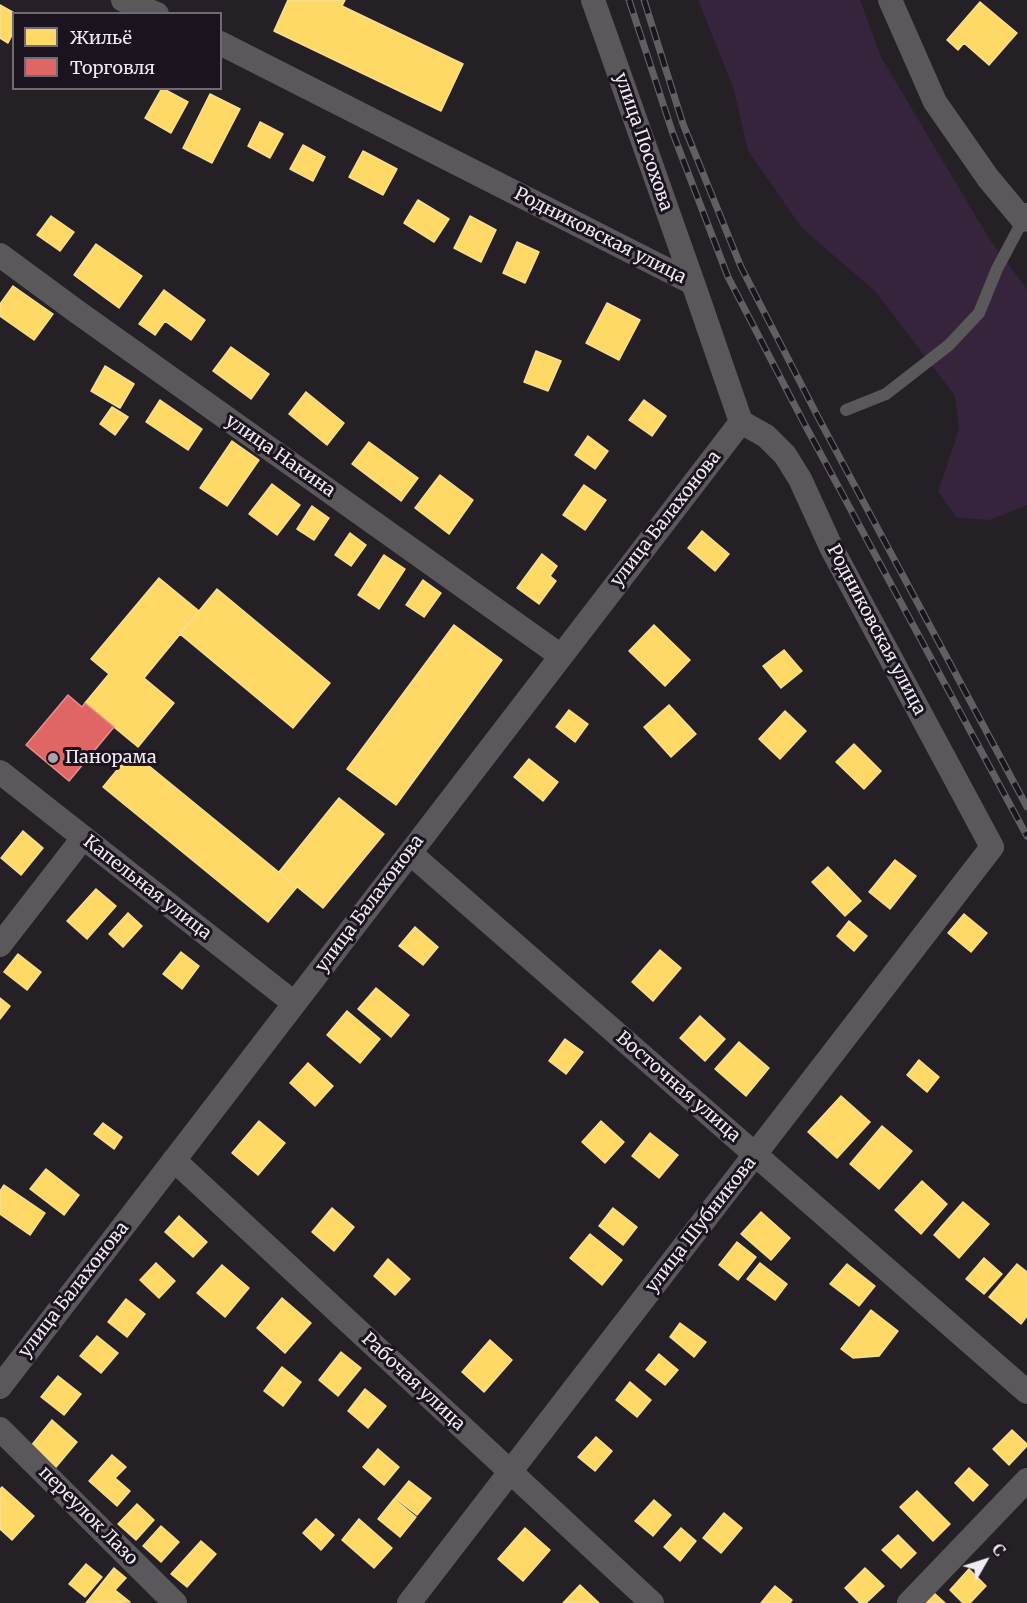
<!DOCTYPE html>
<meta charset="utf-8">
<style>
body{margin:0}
#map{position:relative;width:1027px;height:1603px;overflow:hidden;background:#242025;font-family:Merriweather,serif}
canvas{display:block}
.legend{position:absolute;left:12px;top:12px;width:210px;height:78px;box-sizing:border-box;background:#1b141f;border:2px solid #706a74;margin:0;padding:8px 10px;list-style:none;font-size:18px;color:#f0ebf3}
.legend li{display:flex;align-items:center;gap:12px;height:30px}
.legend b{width:30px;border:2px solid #706a74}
.north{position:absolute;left:955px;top:1531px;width:60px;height:60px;-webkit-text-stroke:4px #1b141f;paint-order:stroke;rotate:51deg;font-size:16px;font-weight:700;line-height:24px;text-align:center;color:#f0ebf3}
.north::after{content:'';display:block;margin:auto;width:21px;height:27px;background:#f0ebf3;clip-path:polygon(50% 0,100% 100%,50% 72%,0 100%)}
</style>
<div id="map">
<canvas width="1027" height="1603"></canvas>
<ul class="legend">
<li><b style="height:16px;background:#ffd966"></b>Жильё</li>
<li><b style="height:16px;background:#e06666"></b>Торговля</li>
</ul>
<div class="north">С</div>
</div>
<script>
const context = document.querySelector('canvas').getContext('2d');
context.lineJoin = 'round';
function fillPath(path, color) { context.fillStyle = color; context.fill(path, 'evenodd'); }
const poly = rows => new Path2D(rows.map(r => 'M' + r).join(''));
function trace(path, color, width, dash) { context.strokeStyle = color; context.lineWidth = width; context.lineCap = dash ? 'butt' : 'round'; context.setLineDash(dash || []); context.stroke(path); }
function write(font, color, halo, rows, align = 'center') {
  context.font = font + ' Merriweather,serif'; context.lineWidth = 6; context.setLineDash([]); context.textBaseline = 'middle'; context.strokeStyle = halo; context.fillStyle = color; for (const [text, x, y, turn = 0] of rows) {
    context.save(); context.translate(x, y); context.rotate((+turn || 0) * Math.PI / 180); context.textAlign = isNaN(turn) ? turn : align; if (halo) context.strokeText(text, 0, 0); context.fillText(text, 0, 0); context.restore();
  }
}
const green = poly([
 [698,0,860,0,881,57,990,240,1027,289,1027,505,990,520,957,518,938,492,959,429,955,396,876,292,802,228,748,151,734,90]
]);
const homes = poly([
 [288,0,345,0,342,6,463,64,441,111,274,31,288,0],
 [980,2,1017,33,989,65,964,43,958,50,947,40,980,2],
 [0,5,16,14,14,14,14,31,8,43,0,38,0,5],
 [162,88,188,102,171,133,145,118,162,88],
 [210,94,240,109,212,163,183,148,210,94],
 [260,122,283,134,270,158,248,146,260,122],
 [303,145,325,157,313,181,290,169,303,145],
 [363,151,397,169,383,195,349,177,363,151],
 [418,200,449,219,434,242,404,223,418,200],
 [51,216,74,232,60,251,37,235,51,216],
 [470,216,496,230,481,262,454,248,470,216],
 [517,242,539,252,525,283,503,273,517,242],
 [96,244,142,276,119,308,74,275,96,244],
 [13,286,53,314,34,340,0,316,0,304,13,286],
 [164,290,205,320,191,340,165,321,155,335,139,324,164,290],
 [607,303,640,320,619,360,586,343,607,303],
 [231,347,269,374,251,399,213,371,231,347],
 [536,351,561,361,548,391,524,382,536,351],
 [105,366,134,384,120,408,91,391,105,366],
 [306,392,344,423,327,445,289,414,306,392],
 [160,400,202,429,188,450,146,422,160,400],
 [644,400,666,416,652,436,629,420,644,400],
 [112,407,128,417,115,435,100,424,112,407],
 [588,436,608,451,595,469,575,455,588,436],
 [232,441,259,460,227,506,200,488,232,441],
 [369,442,418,478,401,501,352,464,369,442],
 [440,475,473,500,449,534,415,508,440,475],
 [272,484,300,505,277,535,249,514,272,484],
 [584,485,606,500,585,530,563,515,584,485],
 [312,506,329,518,314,540,297,529,312,506],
 [702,531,729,554,715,571,688,548,702,531],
 [350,533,366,545,351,566,335,555,350,533],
 [542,554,557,566,550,576,556,581,539,604,517,588,542,554],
 [384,555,405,569,379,609,358,595,384,555],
 [159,578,199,611,144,678,174,703,138,747,85,703,109,674,91,659,159,578],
 [423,580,441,593,424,617,406,605,423,580],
 [217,589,330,683,293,728,180,634,217,589],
 [454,625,502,660,396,805,347,769,454,625],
 [654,625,690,660,665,686,629,651,654,625],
 [784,650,802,671,781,688,763,666,784,650],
 [669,705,696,734,671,757,644,727,669,705],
 [569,710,588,724,575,742,556,727,569,710],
 [785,711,806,731,780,759,759,739,785,711],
 [854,744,881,771,864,789,836,762,854,744],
 [132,752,297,887,268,922,103,787,132,752],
 [529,759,558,782,543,801,514,777,529,759],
 [339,798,384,834,323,908,279,872,339,798],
 [23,831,43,848,21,875,1,858,23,831],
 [895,860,916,876,890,909,869,892,895,860],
 [828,867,861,901,845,916,812,882,828,867],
 [96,889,116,906,87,939,67,921,96,889],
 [128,913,142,926,123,947,109,934,128,913],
 [964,914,987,933,971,952,948,933,964,914],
 [849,921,867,936,854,951,837,936,849,921],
 [415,927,438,947,423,965,399,946,415,927],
 [660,950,681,968,653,1001,632,982,660,950],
 [181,952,199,966,182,989,163,974,181,952],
 [18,954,41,972,27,990,4,972,18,954],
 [376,988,409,1015,391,1037,358,1009,376,988],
 [0,998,10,1006,0,1019,0,998],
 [347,1011,380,1039,360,1063,327,1035,347,1011],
 [700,1016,725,1039,705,1061,680,1038,700,1016],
 [565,1039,583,1052,566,1074,549,1061,565,1039],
 [739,1042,769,1068,746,1096,715,1069,739,1042],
 [919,1060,939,1077,927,1092,907,1075,919,1060],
 [308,1063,333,1086,315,1106,290,1083,308,1063],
 [841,1096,870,1122,837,1158,808,1132,841,1096],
 [259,1121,285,1143,258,1175,232,1153,259,1121],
 [601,1121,624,1142,605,1163,582,1142,601,1121],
 [103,1123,122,1137,114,1149,94,1134,103,1123],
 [882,1126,912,1151,879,1189,850,1164,882,1126],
 [650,1133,678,1155,659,1178,632,1156,650,1133],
 [46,1169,79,1195,64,1215,30,1189,46,1169],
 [922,1181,947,1204,921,1234,895,1210,922,1181],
 [4,1185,45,1213,30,1235,0,1214,0,1191,4,1185],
 [963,1202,989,1224,959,1258,934,1235,963,1202],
 [332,1208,354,1227,334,1251,312,1232,332,1208],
 [613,1208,637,1227,623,1245,599,1226,613,1208],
 [761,1212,790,1238,771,1260,741,1234,761,1212],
 [179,1216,207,1242,193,1257,165,1232,179,1216],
 [590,1234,622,1260,602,1285,570,1258,590,1234],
 [737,1242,756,1257,738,1280,719,1265,737,1242],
 [984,1258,1002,1274,984,1294,966,1279,984,1258],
 [388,1259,410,1279,395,1295,374,1276,388,1259],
 [156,1263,175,1281,159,1298,140,1280,156,1263],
 [760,1263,787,1284,775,1300,747,1279,760,1263],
 [847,1264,875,1286,859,1306,830,1284,847,1264],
 [1017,1264,1027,1272,1027,1316,1021,1324,989,1297,1017,1264],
 [222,1265,249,1288,225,1317,197,1293,222,1265],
 [282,1298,311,1323,285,1353,257,1328,282,1298],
 [126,1299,145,1314,127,1337,108,1322,126,1299],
 [871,1310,898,1331,879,1356,853,1358,841,1349,871,1310],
 [680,1323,706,1342,694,1357,670,1337,680,1323],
 [97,1336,118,1353,101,1373,80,1356,97,1336],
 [490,1340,512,1360,484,1392,462,1372,490,1340],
 [341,1352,361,1368,338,1396,319,1380,341,1352],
 [659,1354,678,1370,665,1385,646,1370,659,1354],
 [282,1367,301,1382,283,1406,264,1391,282,1367],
 [58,1376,81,1394,64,1415,41,1397,58,1376],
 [630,1382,651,1400,637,1417,616,1400,630,1382],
 [365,1389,386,1406,368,1428,348,1411,365,1389],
 [52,1420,77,1442,56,1467,31,1446,52,1420],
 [1012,1430,1027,1444,1027,1446,1009,1465,993,1449,1012,1430],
 [596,1437,612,1451,595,1471,578,1457,596,1437],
 [378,1449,399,1467,384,1485,363,1467,378,1449],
 [112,1455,126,1467,115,1478,130,1491,117,1506,89,1481,112,1455],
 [969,1468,988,1485,973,1501,955,1483,969,1468],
 [409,1481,431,1498,417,1515,395,1498,409,1481],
 [2,1487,34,1516,12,1540,0,1529,0,1489,2,1487],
 [917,1491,950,1524,933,1541,900,1507,917,1491],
 [394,1499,416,1517,400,1537,378,1519,394,1499],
 [654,1500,671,1515,653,1536,635,1521,654,1500],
 [137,1504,154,1520,136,1540,118,1524,137,1504],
 [724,1513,742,1528,721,1553,703,1538,724,1513],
 [316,1519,334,1535,321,1550,303,1533,316,1519],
 [359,1519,392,1548,374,1568,342,1540,359,1519],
 [161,1526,179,1542,161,1562,143,1546,161,1526],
 [525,1528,550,1550,523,1581,498,1559,525,1528],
 [681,1528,696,1541,680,1561,664,1547,681,1528],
 [898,1535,916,1553,901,1568,882,1550,898,1535],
 [201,1541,216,1554,187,1587,171,1574,201,1541],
 [86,1564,102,1577,85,1597,69,1584,86,1564],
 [114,1568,126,1578,115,1590,130,1602,86,1603,114,1568],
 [865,1568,884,1586,866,1603,860,1603,845,1588,865,1568],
 [969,1569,986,1586,970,1603,963,1603,950,1590,969,1569],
 [580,1585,599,1603,563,1603,580,1585],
 [775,1586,792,1600,790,1603,761,1603,775,1586],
 [934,1593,945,1603,926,1603,934,1593]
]);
const shops = poly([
 [68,695,82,707,85,703,114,727,69,781,26,745,68,695]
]);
const service = poly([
 [846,410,886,394,949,345,979,313,997,269,1023,220]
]);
const minor = poly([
 [123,0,157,14],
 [593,0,693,283],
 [890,0,935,102,988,178,1023,220,1027,215],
 [220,43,693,283,741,422,766,436,785,455,800,479,832,549,992,847,409,1603],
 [0,255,76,311,561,656],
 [0,772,294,1003],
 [410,853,1027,1392],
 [0,945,83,838],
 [174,1160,652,1603],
 [0,1387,741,422],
 [0,1429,175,1603],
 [909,1603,1027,1480]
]);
const rail = poly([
 [629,0,672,131,728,277,804,423,1027,836],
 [644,0,683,124,741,267,819,419,1027,807]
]);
const markers = [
 [53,758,6,"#a9a4ab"]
];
const streetNames = [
 ["улица Посохова",643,142,71],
 ["Родниковская улица",600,236,27],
 ["улица Накина",280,456,35],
 ["улица Балахонова",666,519,-52],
 ["Родниковская улица",876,630,62],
 ["Капельная улица",147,888,38],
 ["улица Балахонова",370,904,-53],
 ["Восточная улица",678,1087,41],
 ["улица Шубникова",701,1225,-52],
 ["улица Балахонова",74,1290,-52],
 ["Рабочая улица",413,1382,43],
 ["переулок Лазо",88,1516,45]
];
const poiNames = [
 ["Панорама",65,758]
];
fillPath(green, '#35243c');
fillPath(homes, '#ffd966');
trace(homes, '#fade90', 1.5);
fillPath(shops, '#e06666');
trace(shops, '#e58e90', 1.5);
trace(service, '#5a585b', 12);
trace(minor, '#5a585b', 24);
trace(rail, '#615f62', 7);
trace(rail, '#1b141f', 4.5, [14]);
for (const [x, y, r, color] of markers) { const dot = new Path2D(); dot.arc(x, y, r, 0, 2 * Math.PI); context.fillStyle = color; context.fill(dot); trace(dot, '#1b141f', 2); }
write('18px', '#f0ebf3', '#1b141f', streetNames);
write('18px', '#f0ebf3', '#1b141f', poiNames, 'left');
</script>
